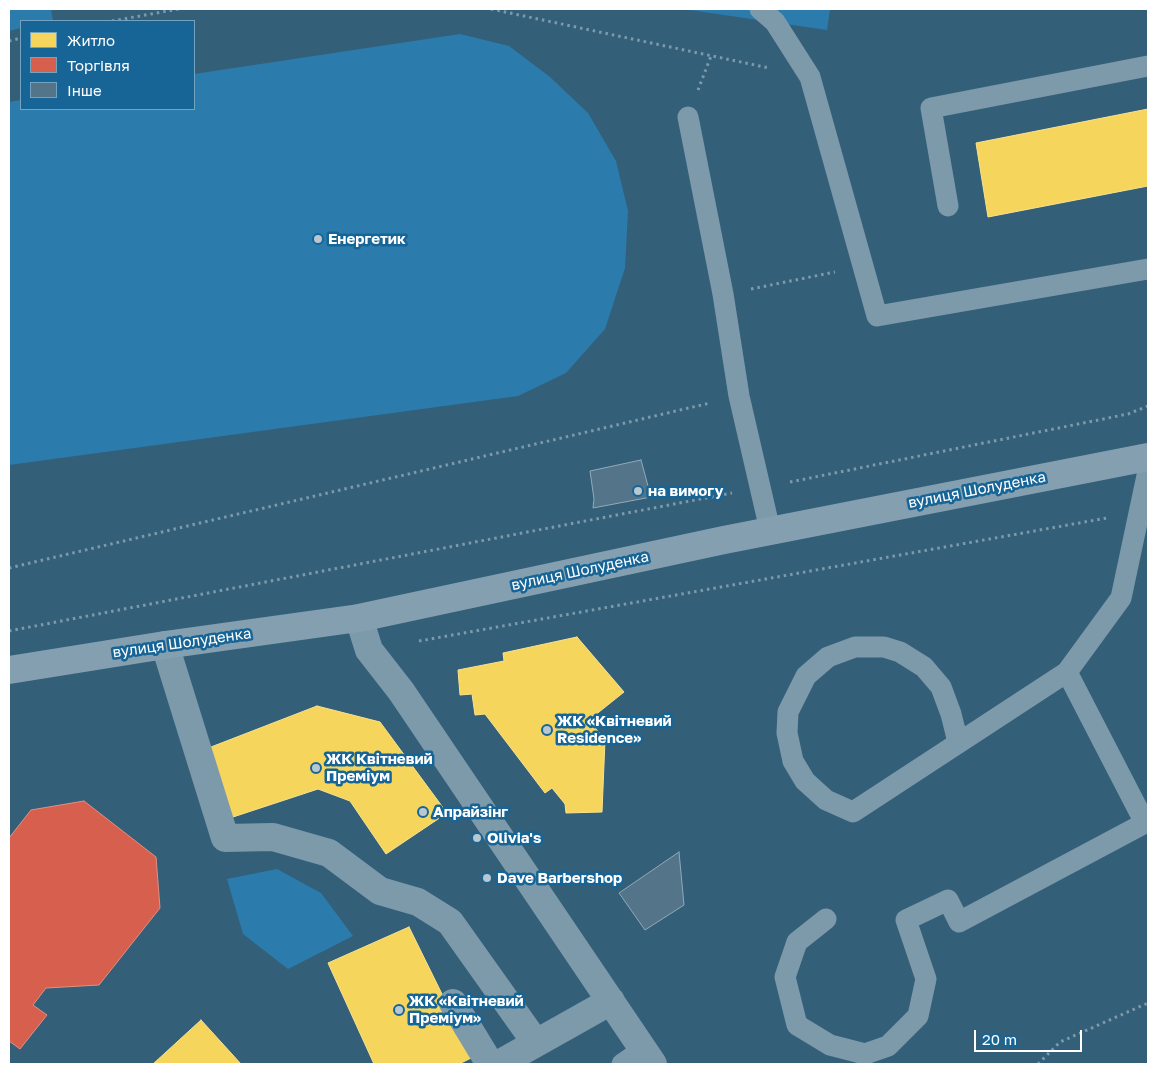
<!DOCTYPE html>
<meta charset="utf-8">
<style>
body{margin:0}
#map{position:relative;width:1157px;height:1073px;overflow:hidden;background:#345f79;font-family:"Golos Text",sans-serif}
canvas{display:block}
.frame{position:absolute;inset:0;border:10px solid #fff;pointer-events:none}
.legend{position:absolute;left:20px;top:20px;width:175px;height:90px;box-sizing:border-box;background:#176596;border:1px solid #74a3c0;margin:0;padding:6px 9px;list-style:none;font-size:15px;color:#fff}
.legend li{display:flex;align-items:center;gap:10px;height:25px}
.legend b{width:25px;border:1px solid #74a3c0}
.scale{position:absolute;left:974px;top:1030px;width:108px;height:22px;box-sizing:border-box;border:2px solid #fff;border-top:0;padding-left:6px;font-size:15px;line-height:18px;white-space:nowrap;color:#fff;-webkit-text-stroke:4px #176596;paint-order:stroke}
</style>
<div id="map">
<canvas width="1157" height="1073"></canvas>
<div class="frame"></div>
<ul class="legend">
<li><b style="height:14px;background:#f6d55c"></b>Житло</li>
<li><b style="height:14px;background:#d6604d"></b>Торгівля</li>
<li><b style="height:14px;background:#537489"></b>Інше</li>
</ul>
<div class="scale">20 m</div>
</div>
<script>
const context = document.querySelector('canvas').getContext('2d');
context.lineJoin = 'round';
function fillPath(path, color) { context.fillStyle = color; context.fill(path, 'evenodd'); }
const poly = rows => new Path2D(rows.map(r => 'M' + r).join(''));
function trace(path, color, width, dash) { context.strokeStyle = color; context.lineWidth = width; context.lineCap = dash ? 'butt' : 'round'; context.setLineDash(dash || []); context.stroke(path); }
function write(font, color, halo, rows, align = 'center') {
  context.font = font + ' "Golos Text",sans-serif'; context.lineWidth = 5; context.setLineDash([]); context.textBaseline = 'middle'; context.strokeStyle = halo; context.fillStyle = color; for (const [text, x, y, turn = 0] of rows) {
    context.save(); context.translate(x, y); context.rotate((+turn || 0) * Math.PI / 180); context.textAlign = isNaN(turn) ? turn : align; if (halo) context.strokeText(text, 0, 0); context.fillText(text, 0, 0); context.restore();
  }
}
const green = poly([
 [9,9,51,9,53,21,21,21,21,28,9,31],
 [683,9,830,9,827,30],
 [460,34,509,46,550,77,588,113,616,161,628,211,625,268,605,329,566,373,518,396,9,465,9,102,21,100,21,109,194,109,194,74],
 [277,869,321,893,353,936,288,969,243,934,227,879]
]);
const homes = poly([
 [1148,109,1148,186,988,217,976,143,1148,109],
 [577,637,624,692,589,720,605,740,602,812,566,813,565,804,552,788,545,793,485,714,475,715,472,694,460,695,458,670,504,661,503,653,577,637],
 [317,706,380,722,447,813,386,854,350,801,318,789,230,818,211,747,317,706],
 [409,927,473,1057,459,1064,374,1064,328,963,409,927],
 [201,1020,241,1064,153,1064,201,1020]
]);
const shops = poly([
 [84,801,156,857,160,908,99,985,46,988,33,1005,47,1015,20,1049,9,1041,9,838,31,810,84,801]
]);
const building = poly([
 [641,460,651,497,593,508,594,499,590,471,641,460],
 [679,852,684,905,645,930,619,893,679,852]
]);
const path = poly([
 [491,9,769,68],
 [112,21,179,9],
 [9,41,21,38],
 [698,90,711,56],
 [751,289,835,272],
 [790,482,1128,414,1148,406],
 [9,568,710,403],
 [9,631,732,493],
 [419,641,1107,518],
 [1038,1064,1060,1042,1148,1003]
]);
const service = poly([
 [760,9,775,22,810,77,877,316,1148,269],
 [688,117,723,294,739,396,770,530],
 [948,206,931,108,1148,66],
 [1067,672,1121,598,1148,471],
 [826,919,797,942,785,977,797,1025,830,1045,865,1054,888,1046,918,1016,926,979,906,920,948,900,959,922,1145,823,1067,672,853,812,826,800,805,781,793,761,787,733,788,712,806,676,828,657,855,647,884,647,900,652,924,667,941,687,951,714,958,742],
 [622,1064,644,1049]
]);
const minor = poly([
 [359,618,369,650,401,691,653,1064],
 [165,645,225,838,273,837,329,853,380,891,418,902,450,922,536,1043],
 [453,1003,490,1064],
 [499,1064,611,1001]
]);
const secondary = poly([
 [9,670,165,645,359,618,724,540,1148,457]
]);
const markers = [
 [318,239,5,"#b8c7d0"],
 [638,491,5,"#b8c7d0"],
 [547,730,5,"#b8c7d0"],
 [316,768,5,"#b8c7d0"],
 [423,812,5,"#b8c7d0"],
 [477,838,5,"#b8c7d0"],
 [487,878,5,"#b8c7d0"],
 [399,1010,5,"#b8c7d0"]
];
const poiNames = [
 ["Енергетик",328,239],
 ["на вимогу",648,491],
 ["ЖК «Квітневий",557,721],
 ["Residence»",557,738],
 ["ЖК Квітневий",326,759],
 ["Преміум",326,776],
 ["Апрайзінг",433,812],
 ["Olivia's",487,838],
 ["Dave Barbershop",497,878],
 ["ЖК «Квітневий",409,1001],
 ["Преміум»",409,1018]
];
const streetNames = [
 ["вулиця Шолуденка",977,490,-11],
 ["вулиця Шолуденка",580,571,-12],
 ["вулиця Шолуденка",182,643,-8]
];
fillPath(green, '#2b7cac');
fillPath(homes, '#f6d55c');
trace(homes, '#f9e28d', 1);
fillPath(shops, '#d6604d');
trace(shops, '#e29082', 1);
fillPath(building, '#537489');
trace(building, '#92aab9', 1);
trace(path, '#7d9aab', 3, [2.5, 4]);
trace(service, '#7d9aab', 21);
trace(minor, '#7d9aab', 28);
trace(secondary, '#84a0b0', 28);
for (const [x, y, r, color] of markers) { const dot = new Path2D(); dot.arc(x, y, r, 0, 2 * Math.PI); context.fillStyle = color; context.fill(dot); trace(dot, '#176596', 2); }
write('bold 15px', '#fff', '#176596', poiNames, 'left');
write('15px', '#fff', '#176596', streetNames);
</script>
